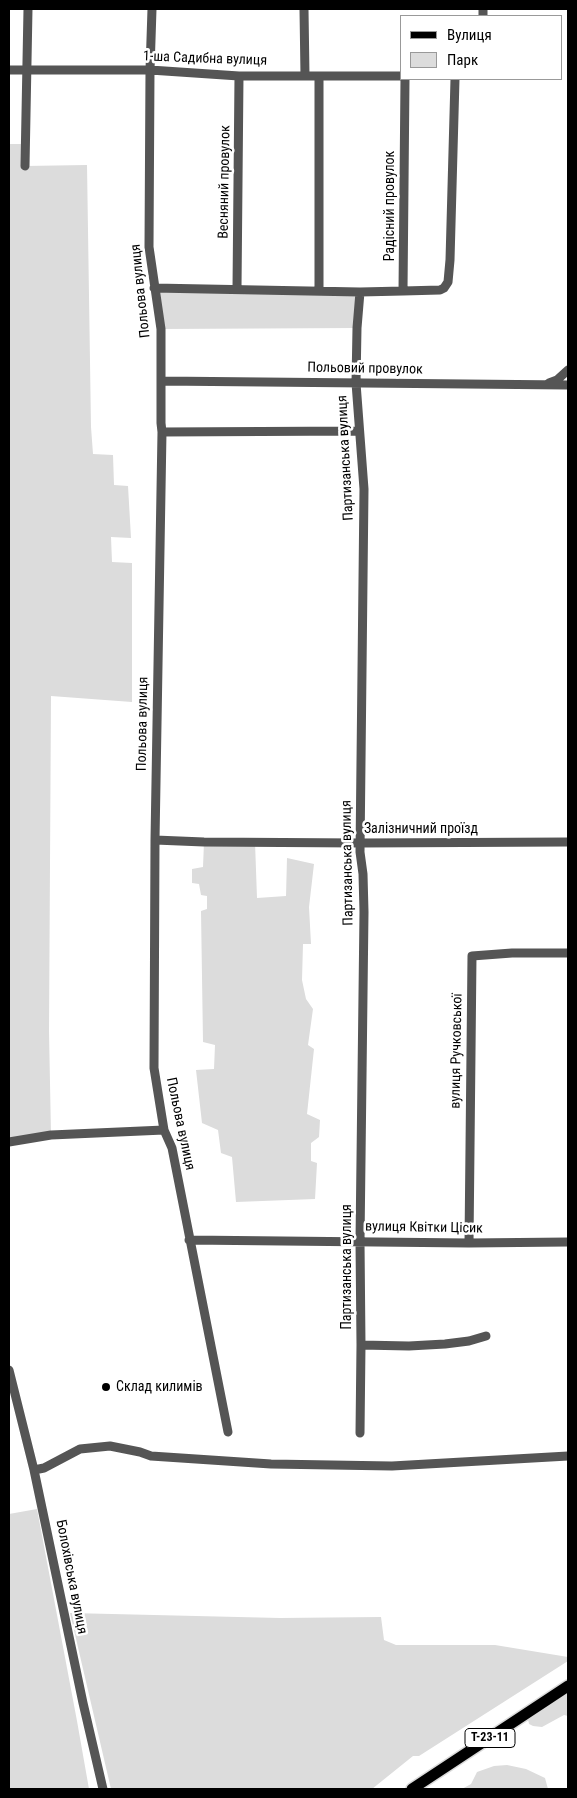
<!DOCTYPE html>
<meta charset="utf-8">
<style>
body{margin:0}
#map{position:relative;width:577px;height:1798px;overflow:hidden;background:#fff;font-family:"Roboto Condensed",sans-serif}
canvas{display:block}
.frame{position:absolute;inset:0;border:10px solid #000;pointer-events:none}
.legend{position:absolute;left:400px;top:15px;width:162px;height:65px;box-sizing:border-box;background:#fff;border:1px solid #999;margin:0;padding:6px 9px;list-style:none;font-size:15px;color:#000}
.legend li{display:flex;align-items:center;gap:10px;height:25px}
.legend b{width:25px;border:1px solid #999}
</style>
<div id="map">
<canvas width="577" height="1798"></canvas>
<div class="frame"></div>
<ul class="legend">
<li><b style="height:6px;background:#000"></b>Вулиця</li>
<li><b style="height:14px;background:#dcdcdc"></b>Парк</li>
</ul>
</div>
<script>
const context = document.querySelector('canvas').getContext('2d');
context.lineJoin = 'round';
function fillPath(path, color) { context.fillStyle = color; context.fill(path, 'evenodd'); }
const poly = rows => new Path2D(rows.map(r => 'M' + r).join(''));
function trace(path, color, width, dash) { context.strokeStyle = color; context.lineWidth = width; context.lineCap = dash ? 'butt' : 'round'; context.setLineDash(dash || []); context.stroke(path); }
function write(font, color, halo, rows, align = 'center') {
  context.font = font + ' "Roboto Condensed",sans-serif'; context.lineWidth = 5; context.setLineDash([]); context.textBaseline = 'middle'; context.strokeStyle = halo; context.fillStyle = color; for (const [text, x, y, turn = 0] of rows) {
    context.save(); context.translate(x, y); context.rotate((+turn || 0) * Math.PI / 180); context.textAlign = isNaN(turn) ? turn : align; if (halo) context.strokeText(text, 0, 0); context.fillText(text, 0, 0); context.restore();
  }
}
const green = poly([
 [9,144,26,144,25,166,87,165,91,427,93,454,113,455,114,485,128,486,131,538,111,537,112,562,132,563,132,702,51,696,49,1031,51,1135,9,1142],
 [154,288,360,292,357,328,161,329],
 [204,842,255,842,257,898,286,896,287,858,314,864,309,907,311,944,303,944,302,980,306,999,313,1009,308,1045,314,1049,307,1114,320,1120,319,1137,311,1143,311,1161,317,1163,315,1199,236,1202,232,1157,221,1153,218,1130,202,1123,196,1070,214,1069,215,1045,203,1042,201,911,207,909,207,896,201,895,199,884,192,883,192,869,203,867],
 [37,1509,77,1721,89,1789,9,1789,9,1514],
 [70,1613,280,1618,381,1617,384,1640,396,1645,495,1645,568,1657,568,1661,419,1756,413,1756,372,1789,111,1789],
 [568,1690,568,1716,564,1715,542,1727,533,1726,529,1724,528,1719],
 [507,1765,526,1769,545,1778,548,1789,462,1789,471,1784,477,1772,494,1766]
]);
const minor = poly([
 [152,9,150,70,149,247,161,329,161,423,162,432,155,840,154,1068,164,1130,172,1148,228,1432],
 [304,9,305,76],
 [483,16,483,9],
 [9,70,150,70,239,76,401,76],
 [25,166,28,9],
 [154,288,360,292,403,291,405,79],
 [237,288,239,76],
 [319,290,319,76],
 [403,291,440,290,444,288,448,282,450,260,455,79],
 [161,381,568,385],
 [549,383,557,380,568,370],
 [162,432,359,431],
 [155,840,204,842,360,843,568,842],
 [9,1142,51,1135,164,1130],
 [189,1240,469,1243,568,1242],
 [469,1243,472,956,512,953,568,953],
 [361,1345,409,1346,445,1344,469,1341,486,1336],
 [9,1370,34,1470,83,1703,103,1789],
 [360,1433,361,1345,360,1241,364,912,363,874,360,852,364,489,356,383,357,328,360,292],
 [34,1470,44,1468,80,1449,110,1446,140,1452,151,1456,271,1464,392,1466,568,1456]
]);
const major = poly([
 [412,1789,568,1686]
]);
const markers = [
 [106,1387,5,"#000"]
];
const shields = [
 [490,1738,50]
];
const shieldNames = [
 ["Т-23-11",490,1738]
];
const streetNames = [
 ["1-ша Садибна вулиця",205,59,2],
 ["Весняний провулок",225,182,-89],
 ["Радісний провулок",390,206,-90],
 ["Польова вулиця",141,291,-96],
 ["Польовий провулок",365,369,1],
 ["Партизанська вулиця",346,458,-93],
 ["Польова вулиця",143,724,-89],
 ["Залізничний проїзд",421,829],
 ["Партизанська вулиця",348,863,-91],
 ["вулиця Ручковської",457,1051,-89],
 ["Польова вулиця",180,1124,78],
 ["вулиця Квітки Цісик",424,1228,1],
 ["Партизанська вулиця",347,1267,-90],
 ["Болохівська вулиця",71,1577,79]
];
const poiNames = [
 ["Склад килимів",116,1387]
];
fillPath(green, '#dcdcdc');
trace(major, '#dbdbdb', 14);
trace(minor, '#555', 9);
trace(major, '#000', 11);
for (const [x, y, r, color] of markers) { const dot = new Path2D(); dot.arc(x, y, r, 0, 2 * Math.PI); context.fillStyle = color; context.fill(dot); trace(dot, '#fff', 2); }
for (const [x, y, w] of shields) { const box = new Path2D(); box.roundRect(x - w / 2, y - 9.5, w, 19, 4); context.fillStyle = '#fff'; context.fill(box); trace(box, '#000', 1); }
write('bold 12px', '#000', null, shieldNames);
write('14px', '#000', '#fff', streetNames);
write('14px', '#000', '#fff', poiNames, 'left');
</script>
